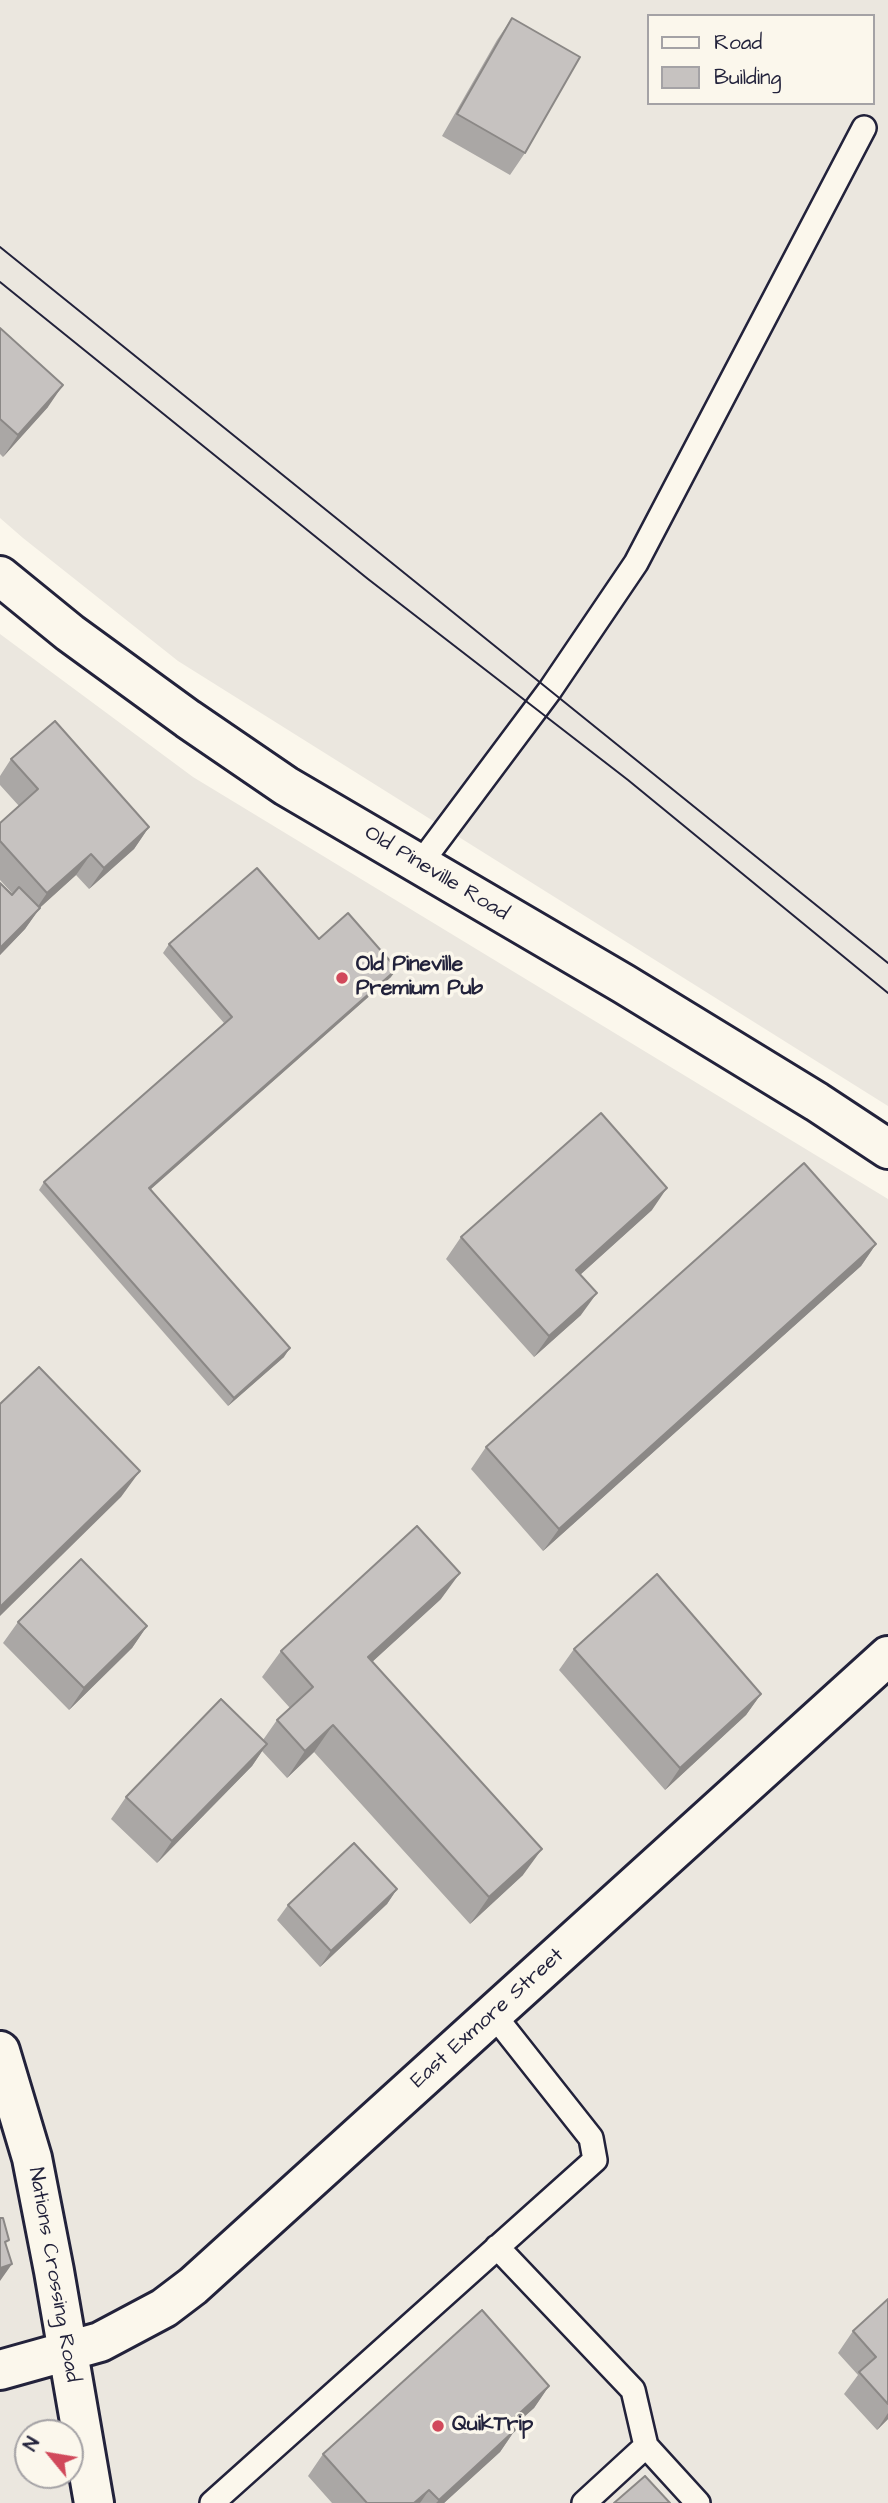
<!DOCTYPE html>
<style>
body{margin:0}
#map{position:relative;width:888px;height:2503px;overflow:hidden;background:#fbf7ec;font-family:"Architects Daughter",sans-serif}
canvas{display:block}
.legend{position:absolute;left:647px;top:14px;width:228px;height:91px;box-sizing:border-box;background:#fbf7ec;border:2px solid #a4a2a5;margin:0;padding:9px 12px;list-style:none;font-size:21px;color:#22223b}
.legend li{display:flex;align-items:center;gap:14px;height:35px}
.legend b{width:35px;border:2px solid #a4a2a5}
.north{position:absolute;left:14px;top:2419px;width:70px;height:70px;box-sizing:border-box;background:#fbf7ec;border:2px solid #a4a2a5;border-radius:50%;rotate:300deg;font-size:19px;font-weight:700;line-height:28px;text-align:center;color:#22223b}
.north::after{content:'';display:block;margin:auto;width:24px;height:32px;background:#d1495b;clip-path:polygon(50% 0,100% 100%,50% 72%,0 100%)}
</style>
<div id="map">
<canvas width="888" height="2503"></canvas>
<ul class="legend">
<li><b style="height:9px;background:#fbf7ec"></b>Road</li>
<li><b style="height:19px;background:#c6c2c0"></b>Building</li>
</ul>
<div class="north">N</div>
</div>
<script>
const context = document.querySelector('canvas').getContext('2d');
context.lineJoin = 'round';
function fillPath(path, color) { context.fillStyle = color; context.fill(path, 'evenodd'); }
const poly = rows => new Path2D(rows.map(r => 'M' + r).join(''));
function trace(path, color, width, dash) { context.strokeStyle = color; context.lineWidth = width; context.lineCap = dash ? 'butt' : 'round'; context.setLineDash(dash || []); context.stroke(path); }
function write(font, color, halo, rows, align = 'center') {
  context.font = font + ' "Architects Daughter",sans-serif'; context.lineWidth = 7; context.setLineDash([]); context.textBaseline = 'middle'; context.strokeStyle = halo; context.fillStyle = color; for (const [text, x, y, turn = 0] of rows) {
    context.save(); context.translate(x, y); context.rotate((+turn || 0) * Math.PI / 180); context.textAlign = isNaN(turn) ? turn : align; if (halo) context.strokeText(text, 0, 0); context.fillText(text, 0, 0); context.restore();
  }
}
const built = poly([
 [0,0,888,0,888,1106,178,661,23,538,0,518],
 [648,16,872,16,872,103,648,103],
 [0,634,193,777,888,1199,888,2503,0,2503],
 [28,2433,70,2433,70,2475,28,2475]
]);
const lane = poly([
 [420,864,550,690,636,563,864,128],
 [497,2247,633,2390,646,2446,698,2503],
 [212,2503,595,2160,591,2138,493,2014],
 [584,2503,646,2446]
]);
const street = poly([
 [0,2051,32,2158,54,2271,94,2503],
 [0,2370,100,2342,164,2308,193,2286,888,1656]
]);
const secondary = poly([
 [0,576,70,633,188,719,286,786,624,984,817,1102,888,1149]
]);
const tram = poly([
 [0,247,888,963],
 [0,282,368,579,628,780,888,993]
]);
const wall = poly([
 [512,18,525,153,510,175,442,136,497,40],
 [0,328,48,407,3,457,0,454],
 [11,759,149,827,134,849,89,889,76,875,40,907,25,929,0,955,0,883,13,894,0,880,0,823,19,806,0,785,0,776],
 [319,939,391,977,151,1189,284,1357,228,1406,39,1190,44,1182,224,1023,163,953,169,944],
 [652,1210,580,1275,581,1315,534,1357,446,1259,461,1237],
 [876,1244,861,1266,543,1551,471,1469,486,1447],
 [441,1599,372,1662,523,1875,470,1924,314,1752,287,1778,262,1751,252,1766,157,1863,111,1819,126,1797,263,1740,277,1720,290,1708,262,1677,281,1651],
 [18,1622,147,1626,132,1648,69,1710,3,1643],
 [574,1649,761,1694,746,1715,665,1790,559,1670],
 [397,1889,387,1904,320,1967,277,1920,288,1905],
 [888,2299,888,2419,877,2430,844,2394,858,2375,838,2353,853,2331],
 [549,2386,534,2408,512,2427,515,2430,500,2452,444,2503,332,2503,308,2476,323,2454]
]);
const shadedWall = poly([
 [63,385,48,407,3,457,18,435],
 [149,827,134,849,89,889,104,868],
 [91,854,76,875,32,915,47,893],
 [40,908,25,929,0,955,0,948],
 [397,969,391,977,143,1196,149,1188],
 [667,1188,652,1210,561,1292,576,1270],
 [876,1244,861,1266,543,1551,559,1529],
 [597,1293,581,1315,534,1357,549,1336],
 [290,1348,284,1357,228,1406,234,1398],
 [140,1471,121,1497,0,1616,0,1607],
 [460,1573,441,1599,349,1683,368,1657],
 [147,1626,132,1648,69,1710,84,1688],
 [761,1694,746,1715,665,1790,680,1768],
 [333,1725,314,1752,287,1778,305,1751],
 [267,1744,252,1766,157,1863,172,1841],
 [542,1849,523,1875,470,1924,489,1897],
 [397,1889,387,1904,320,1967,331,1951],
 [12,2264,0,2281,0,2268],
 [549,2386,534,2408,493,2445,509,2423],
 [888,2413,888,2419,877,2430],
 [515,2430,500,2452,444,2503,436,2503],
 [429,2490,420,2503,414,2503]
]);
const building = poly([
 [512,18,580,57,525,153,457,114,512,18],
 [0,328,63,385,18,435,0,419,0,328],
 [55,721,149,827,104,868,91,854,47,893,0,841,0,823,38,789,11,759,55,721],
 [257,868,319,939,348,913,397,969,149,1188,290,1348,234,1398,44,1182,232,1017,169,944,257,868],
 [0,883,12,895,19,887,40,908,0,948,0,883],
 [601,1113,667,1188,576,1270,597,1293,549,1336,461,1237,601,1113],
 [804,1163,876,1244,559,1529,486,1447,804,1163],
 [39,1367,140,1471,0,1607,0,1404,39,1367],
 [417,1526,460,1573,368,1657,542,1849,489,1897,333,1725,305,1751,277,1720,313,1687,281,1651,417,1526],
 [81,1559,147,1626,84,1688,18,1622,81,1559],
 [657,1574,761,1694,680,1768,574,1649,657,1574],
 [221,1699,267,1744,172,1841,126,1797,221,1699],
 [354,1843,397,1889,331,1951,288,1905,354,1843],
 [0,2218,3,2218,9,2240,5,2242,12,2264,0,2268,0,2218],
 [888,2299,888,2404,859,2372,876,2357,853,2331,888,2299],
 [482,2310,549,2386,509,2423,515,2430,439,2500,429,2490,414,2503,367,2503,323,2454,482,2310],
 [645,2476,670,2503,614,2503,645,2476]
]);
const markers = [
 [342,978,7,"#d1495b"],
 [438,2426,7,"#d1495b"]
];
const streetNames = [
 ["Old Pineville Road",436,874,31],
 ["East Exmore Street",488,2019,-42],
 ["Nations Crossing Road",53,2275,80]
];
const poiNames = [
 ["Old Pineville",356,966],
 ["Premium Pub",356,990],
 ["QuikTrip",452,2426]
];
fillPath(built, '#ebe7df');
trace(lane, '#22223b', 28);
trace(street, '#22223b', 44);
trace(secondary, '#22223b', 44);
trace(lane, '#fbf7ec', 23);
trace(street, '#fbf7ec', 38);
trace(secondary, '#fbf7ec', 38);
trace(tram, '#22223b', 2);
fillPath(wall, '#aaa7a5');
fillPath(shadedWall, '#8b8886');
fillPath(building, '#c6c2c0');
trace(building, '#8b8886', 2);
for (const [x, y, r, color] of markers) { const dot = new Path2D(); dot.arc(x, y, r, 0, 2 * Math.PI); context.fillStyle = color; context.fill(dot); trace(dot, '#fbf7ec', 2.5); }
write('21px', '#22223b', '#fbf7ec', streetNames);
write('bold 21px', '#22223b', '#fbf7ec', poiNames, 'left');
</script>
